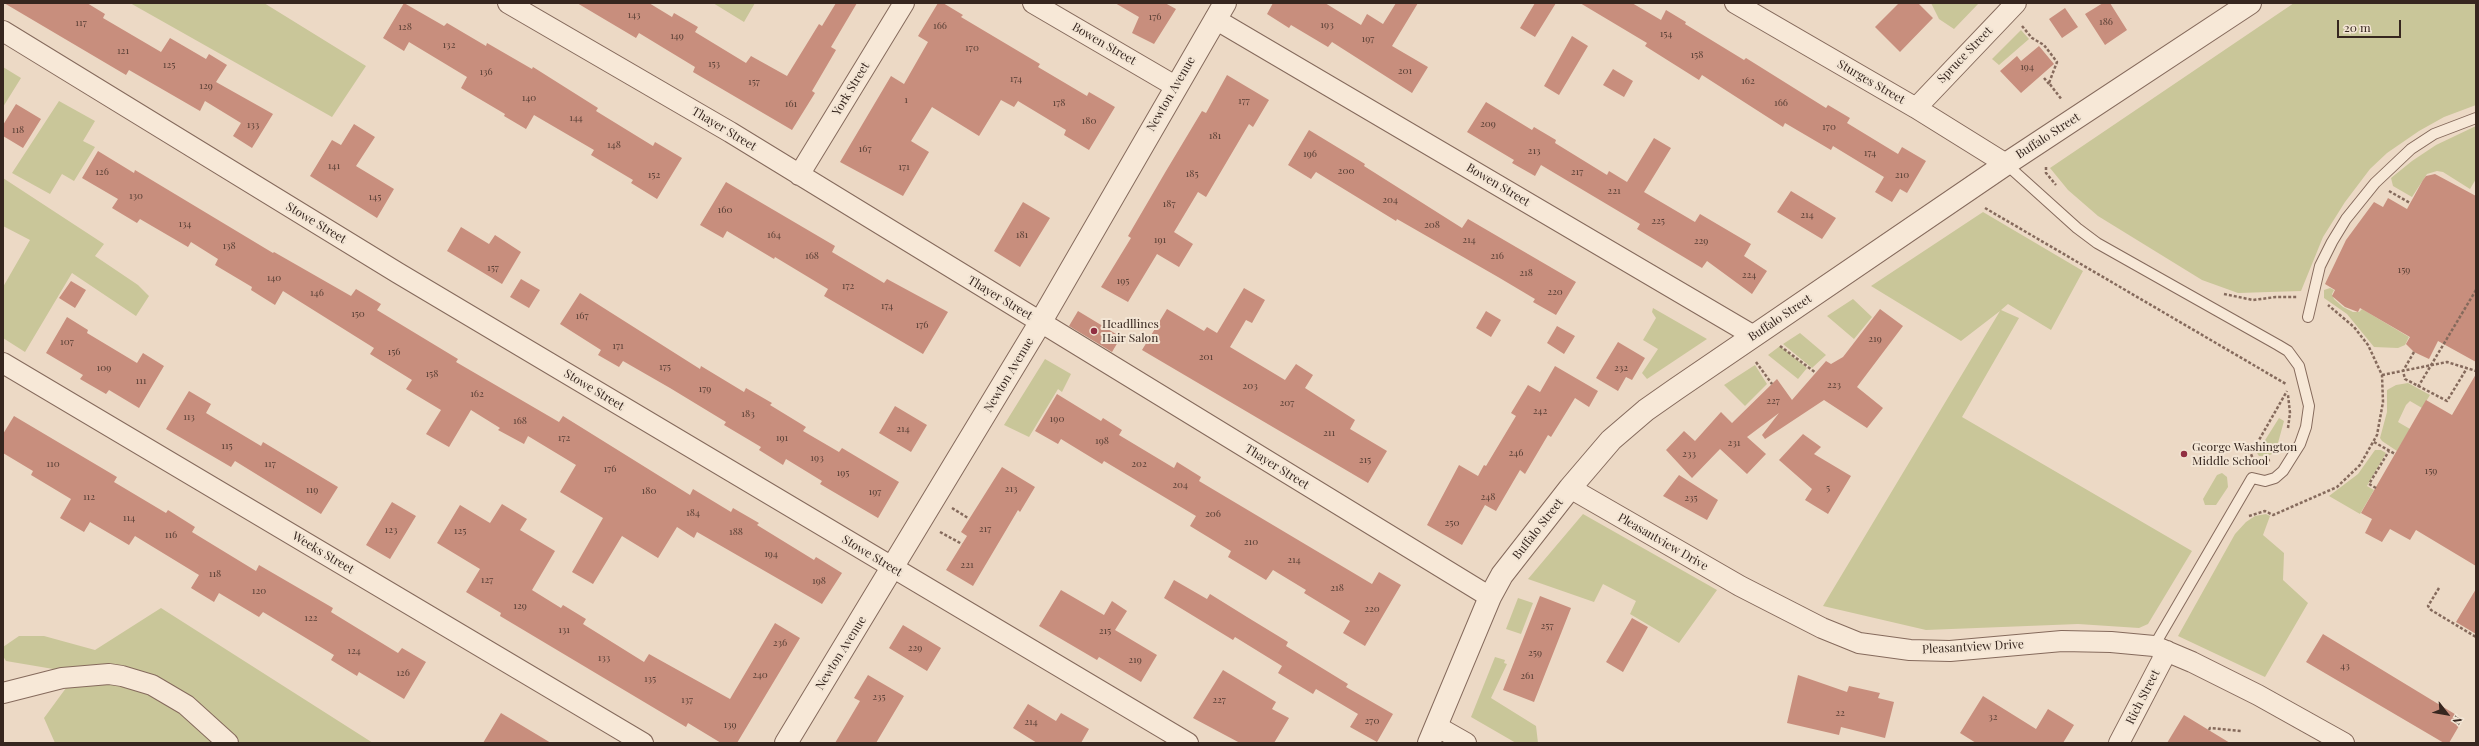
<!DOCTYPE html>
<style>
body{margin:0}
#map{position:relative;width:2479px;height:746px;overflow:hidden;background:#ecd9c5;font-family:"Playfair Display",serif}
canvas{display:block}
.frame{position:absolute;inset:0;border:4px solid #36261f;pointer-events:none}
.north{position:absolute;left:2427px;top:694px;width:40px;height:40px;-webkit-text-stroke:3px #f3e5d4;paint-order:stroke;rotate:121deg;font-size:11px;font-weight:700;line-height:16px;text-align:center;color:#36261f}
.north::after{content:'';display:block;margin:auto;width:14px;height:18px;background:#36261f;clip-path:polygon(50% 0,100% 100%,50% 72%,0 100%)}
.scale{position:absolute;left:2337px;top:20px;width:64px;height:18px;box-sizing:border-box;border:2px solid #36261f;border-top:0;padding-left:5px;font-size:12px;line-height:14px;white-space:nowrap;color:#36261f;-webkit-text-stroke:3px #f3e5d4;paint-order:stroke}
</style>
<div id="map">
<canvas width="2479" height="746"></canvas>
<div class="frame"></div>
<div class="north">N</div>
<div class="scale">20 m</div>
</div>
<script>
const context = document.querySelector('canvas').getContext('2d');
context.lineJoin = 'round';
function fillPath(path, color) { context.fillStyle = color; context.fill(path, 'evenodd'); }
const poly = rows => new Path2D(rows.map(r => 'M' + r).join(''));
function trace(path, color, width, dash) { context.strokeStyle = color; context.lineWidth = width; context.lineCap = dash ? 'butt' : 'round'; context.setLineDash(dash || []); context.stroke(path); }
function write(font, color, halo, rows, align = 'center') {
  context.font = font + ' "Playfair Display",serif'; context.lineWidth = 4; context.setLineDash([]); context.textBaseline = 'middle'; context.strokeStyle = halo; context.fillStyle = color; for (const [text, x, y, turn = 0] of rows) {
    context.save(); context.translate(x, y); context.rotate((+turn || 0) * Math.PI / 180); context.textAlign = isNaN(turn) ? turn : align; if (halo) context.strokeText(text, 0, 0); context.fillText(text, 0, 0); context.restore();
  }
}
const green = poly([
 [130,3,264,3,366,66,332,117],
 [713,3,755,3,744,22],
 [1931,3,1979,3,1954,29,1939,19],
 [2294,3,2476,3,2476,105,2444,117,2419,131,2387,153,2370,169,2345,202,2323,237,2301,291,2238,293,2202,280,2098,216,2068,190,2050,168],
 [2021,30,2029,39,1999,65,1992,59],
 [3,67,21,78,3,107],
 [59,101,95,121,83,141,95,147,74,181,62,174,50,194,12,173],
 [2476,126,2476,179,2470,189,2443,172,2437,171,2427,174,2412,197,2393,186,2391,178,2412,161,2436,145],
 [3,178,104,244,95,256,138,285,149,296,136,316,72,273,25,352,3,338,3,287,30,240,3,226],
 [1983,212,2083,271,2051,330,2008,304,2001,310,2019,318,1962,417,2192,551,2148,624,2139,628,2078,624,1926,630,1823,606,2000,311,1961,341,1871,286],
 [2330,288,2334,290,2332,294,2334,299,2343,307,2353,312,2359,312,2362,309,2409,337,2405,345,2398,348,2374,347,2347,314,2324,298,2324,290],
 [1853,299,1872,317,1854,339,1827,316],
 [1653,308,1707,339,1647,379,1642,373,1658,349,1643,340,1656,318,1652,312],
 [1800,333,1826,355,1812,368,1783,344],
 [1780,346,1807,368,1798,379,1768,355],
 [1045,359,1071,374,1062,392,1058,389,1029,437,1004,425],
 [1755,365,1767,384,1745,406,1724,385],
 [2408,383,2430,395,2422,408,2410,401,2406,405,2398,422,2410,429,2397,451,2382,441,2380,438,2387,412,2387,390,2396,385],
 [2279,418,2284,421,2278,443,2272,454,2267,456,2259,456,2257,453],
 [2375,450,2381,450,2386,453,2367,486,2374,490,2360,514,2329,496,2358,474],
 [2222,473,2227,477,2228,487,2216,505,2205,505,2203,499,2217,475],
 [1583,514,1717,590,1679,643,1630,614,1636,601,1603,584,1594,602,1528,579],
 [2266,514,2270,516,2263,535,2284,553,2283,580,2308,603,2265,677,2178,636,2235,534,2246,522,2255,516],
 [1518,598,1533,603,1521,634,1506,629],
 [161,608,373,743,55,743,44,718,77,673,6,661,3,656,3,647,19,636,44,636,95,650],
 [1495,657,1505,660,1504,663,1507,664,1491,698,1536,726,1538,743,1516,743,1471,717]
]);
const building = poly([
 [4,3,87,3,105,14,103,18,161,52,170,38,206,59,209,54,227,65,216,82,273,114,252,148,233,136,241,123,205,101,200,111,129,70,126,75],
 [404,3,444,26,447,23,486,46,487,43,532,69,533,67,598,108,596,111,653,146,655,142,682,158,657,199,631,183,633,180,591,155,594,150,534,115,526,129,504,116,505,114,461,88,467,77,409,42,404,51,383,38],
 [577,3,649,3,672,17,674,13,698,27,695,32,746,63,751,56,787,76,819,24,822,26,836,3,857,3,831,47,836,50,812,91,815,93,792,130,693,72,695,67,639,33,636,38],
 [938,3,943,3,963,15,961,17,1040,64,1038,67,1087,96,1089,92,1115,107,1089,150,1064,135,1066,130,1018,101,1014,107,1001,100,979,136,932,107,911,141,929,152,903,196,840,162,891,76,904,84,928,42,918,36],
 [1115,3,1165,3,1176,9,1154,44,1132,33,1139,17],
 [1273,3,1325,3,1361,25,1367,14,1383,24,1396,3,1418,3,1392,46,1428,67,1412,93,1332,42,1328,47,1291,25,1289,28,1267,14],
 [1535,3,1556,3,1535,37,1520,28],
 [1580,3,1632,3,1661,20,1666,10,1686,22,1685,24,1744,60,1746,58,1826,108,1828,105,1850,118,1847,123,1898,154,1902,147,1926,161,1907,193,1900,189,1892,202,1875,192,1884,177,1833,146,1831,150,1785,123,1783,127,1702,75,1699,80,1645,46,1647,43],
 [1899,3,1918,3,1933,18,1900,52,1875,27],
 [2103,3,2110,3,2127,30,2105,45,2085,14],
 [2065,8,2078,27,2062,38,2049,19],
 [1572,36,1588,46,1559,95,1544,86],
 [2039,46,2054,64,2021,93,2000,71,2017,56,2021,61],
 [1613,69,1633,81,1624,97,1603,85],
 [1227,75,1269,100,1253,127,1249,124,1206,197,1198,192,1174,232,1193,244,1179,267,1157,254,1128,302,1101,287,1131,238,1128,236,1166,171,1202,111,1206,113],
 [1486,102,1532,130,1534,127,1556,140,1555,143,1607,175,1609,171,1627,182,1654,138,1671,148,1644,192,1695,222,1700,214,1751,244,1744,256,1767,271,1752,294,1707,261,1702,268,1637,229,1640,224,1541,165,1535,176,1512,163,1514,160,1467,132],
 [16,104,41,119,23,148,3,136,3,125],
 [354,124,375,137,356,166,394,189,377,218,310,176,332,140,341,145],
 [1309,130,1365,164,1364,166,1462,228,1468,219,1576,282,1556,315,1533,302,1535,299,1498,277,1397,219,1396,221,1316,172,1311,179,1288,165],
 [98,151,134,173,135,170,273,253,274,252,351,296,356,289,381,304,377,310,458,359,456,362,559,422,563,416,690,495,693,489,731,512,733,508,759,523,757,525,814,560,816,557,842,573,822,604,697,532,694,538,677,527,658,558,622,536,593,584,572,572,603,518,560,492,576,465,528,436,524,444,498,430,500,428,471,410,449,447,426,434,441,410,406,389,412,380,370,354,374,348,283,291,275,305,251,290,252,287,215,265,218,259,191,242,188,247,140,219,137,223,112,208,118,199,82,178],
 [2435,174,2476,196,2476,362,2438,341,2429,359,2414,352,2406,344,2410,337,2360,308,2358,312,2345,307,2332,296,2335,290,2325,284,2346,240,2374,202,2383,207,2388,198,2407,209,2423,180,2426,176],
 [726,182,835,246,832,252,884,283,887,279,948,312,923,354,824,296,828,289,775,257,774,259,727,231,723,238,700,225],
 [1791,191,1836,218,1822,239,1777,212],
 [1023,202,1050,218,1020,267,994,251],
 [461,227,489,244,495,235,521,252,502,284,447,251],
 [521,279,540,290,529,308,510,297],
 [71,281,86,290,75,308,59,298],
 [1244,288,1265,300,1252,323,1246,320,1230,347,1285,380,1296,364,1313,375,1305,388,1355,420,1350,429,1387,451,1368,483,1142,350,1167,309,1204,331,1207,327,1217,333],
 [580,293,700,369,701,366,744,392,746,388,772,403,770,405,806,427,803,431,839,452,842,448,899,482,878,518,820,484,822,481,786,459,783,465,759,450,761,447,724,425,726,422,670,388,623,361,619,367,598,355,601,350,560,324],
 [1880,309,1903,326,1857,387,1883,408,1867,428,1824,400,1765,439,1762,435,1779,413,1747,437,1766,454,1747,474,1720,449,1692,478,1666,450,1684,431,1695,441,1721,412,1732,423,1777,379,1792,400,1826,361,1831,364,1843,357],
 [1078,311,1121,337,1112,352,1069,326],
 [1486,311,1501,320,1491,337,1476,328],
 [67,317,88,330,87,333,137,363,143,353,164,366,139,408,109,390,106,394,80,379,83,375,46,353],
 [1557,326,1575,336,1564,354,1547,343],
 [1618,342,1645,358,1632,380,1626,377,1618,391,1596,378],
 [1555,366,1598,391,1589,407,1575,398,1551,437,1548,435,1525,474,1520,470,1496,511,1485,505,1462,545,1427,525,1459,465,1478,476,1484,465,1486,466,1516,416,1511,413,1528,385,1540,392],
 [2476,374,2476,566,2416,530,2410,540,2390,529,2382,542,2365,533,2372,519,2361,513,2426,400,2452,415],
 [189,391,211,404,206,413,261,446,263,442,338,487,321,514,235,461,231,467,166,429],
 [1057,394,1101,421,1103,418,1122,430,1119,435,1174,468,1177,462,1201,477,1199,481,1372,584,1379,572,1401,585,1365,646,1343,633,1350,621,1304,593,1306,590,1273,570,1266,580,1228,557,1231,551,1190,526,1196,516,1104,461,1102,464,1061,439,1058,444,1035,431],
 [895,406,927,425,911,452,879,433],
 [14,416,117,477,114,482,166,513,168,510,195,527,192,532,256,571,259,565,333,608,331,612,398,653,402,648,426,662,404,699,359,672,357,676,331,660,334,655,263,612,259,617,219,593,214,602,191,588,199,575,135,536,129,545,90,522,84,532,60,518,71,499,31,475,33,471,3,453,3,434],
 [1803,434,1821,447,1814,454,1851,476,1828,514,1805,500,1812,489,1779,460],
 [1002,467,1035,487,1020,512,1018,510,973,586,946,570,967,536,961,532],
 [1679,475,1718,500,1707,520,1663,496],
 [392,502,416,516,390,559,366,545],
 [502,504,527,519,520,530,555,551,532,590,561,608,563,605,586,619,583,624,644,662,649,654,730,699,775,623,800,638,737,743,721,743,688,723,686,727,500,616,501,613,466,592,480,569,437,543,460,505,490,523],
 [1174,580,1207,599,1210,594,1247,617,1288,642,1286,646,1348,684,1346,687,1393,714,1377,742,1350,727,1358,714,1316,689,1313,694,1278,673,1282,666,1235,637,1233,640,1164,598],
 [2476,589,2476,634,2456,622],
 [1061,590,1104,615,1112,601,1127,611,1115,630,1157,655,1141,682,1099,657,1097,660,1039,626],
 [1540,596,1571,608,1534,702,1503,690],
 [1632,618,1648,627,1623,672,1606,662],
 [903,625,941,648,927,671,889,648],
 [2323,634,2463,719,2449,743,2444,743,2306,662],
 [1223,670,1276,702,1272,709,1289,718,1274,743,1240,743,1193,718],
 [868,675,904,696,876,743,835,743,860,701,854,698],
 [1798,675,1847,692,1849,686,1880,693,1878,698,1894,702,1885,738,1841,727,1839,735,1787,723],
 [1983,696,2036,729,2048,709,2074,725,2063,743,1976,743,1960,733],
 [1028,704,1056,721,1061,713,1089,729,1081,743,1037,743,1013,728],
 [501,713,551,743,483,743],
 [2184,715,2230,743,2167,743]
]);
const path = poly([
 [2022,26,2032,38,2044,45,2057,62,2049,83,2062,100],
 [2044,78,2049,84],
 [2046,167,2046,173,2056,185],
 [2389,191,2410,203],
 [1985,208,2286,384],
 [2224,294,2253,300,2276,297,2298,297],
 [1780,346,1816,373],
 [2414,352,2403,371,2405,379,2447,401,2467,368],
 [1756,362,1772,384],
 [2382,375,2447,362,2476,371],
 [2418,387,2476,290],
 [2288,428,2290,413,2288,395],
 [2374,442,2395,454],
 [2270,460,2260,462,2253,459,2251,454,2287,391],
 [2376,488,2369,484,2389,451],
 [952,508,968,518],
 [2249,516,2265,511,2273,515,2337,487,2360,465,2377,435,2383,402,2382,375,2368,345,2354,327,2328,305],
 [940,532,962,544],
 [2439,588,2428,606,2431,610,2476,637],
 [2209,730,2210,728,2241,731]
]);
const service = poly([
 [2006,164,2077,228,2097,243,2278,345,2288,351,2299,366,2309,406,2306,427,2300,444,2283,471,2275,478,2265,481,2252,478,2154,646],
 [2308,317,2320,266,2332,242,2346,219,2375,183,2411,149,2434,134,2476,118]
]);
const minor = poly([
 [508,3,730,132,1490,597],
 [1033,3,1175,86],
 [1735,3,1916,108,2006,164],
 [1215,19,1754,336],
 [3,31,398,273,1188,743],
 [1916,108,2016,3],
 [799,175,904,3],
 [3,363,643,743],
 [1570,488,1740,586,1822,628,1859,643,1910,650,1950,651,2062,641,2111,642,2154,646,2192,662,2258,695,2344,743],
 [3,693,62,678,109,674,122,676,152,685,186,705,228,743],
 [1436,726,1466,743],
 [2119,743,2167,651]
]);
const tertiary = poly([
 [786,743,1040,323,1225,3],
 [1429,743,1490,597,1502,575,1570,488,1611,440,1646,410,1676,389,2006,164,2250,3]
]);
const markers = [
 [1094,331,4,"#912f42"],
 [2184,454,4,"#912f42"]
];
const numberNames = [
 ["143",634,15],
 ["176",1155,17],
 ["186",2106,22],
 ["117",81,23],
 ["193",1327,25],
 ["166",940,26],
 ["128",405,27],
 ["154",1666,34],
 ["149",677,36],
 ["197",1368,39],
 ["132",449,45],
 ["170",972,48],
 ["121",123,51],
 ["158",1697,55],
 ["153",714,64],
 ["125",169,65],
 ["194",2027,67],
 ["201",1405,71],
 ["136",486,72],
 ["174",1016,79],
 ["162",1748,81],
 ["157",754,82],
 ["129",206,86],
 ["140",529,98],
 ["1",906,100],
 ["177",1244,101],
 ["178",1059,103],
 ["166",1781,103],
 ["161",791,104],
 ["144",576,118],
 ["180",1089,121],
 ["209",1488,124],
 ["133",253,125],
 ["170",1829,127],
 ["118",18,130],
 ["181",1215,136],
 ["148",614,145],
 ["167",865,149],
 ["213",1534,151],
 ["174",1870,153],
 ["196",1310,154],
 ["141",334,166],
 ["171",904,167],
 ["200",1346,171],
 ["126",102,172],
 ["217",1577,172],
 ["185",1192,174],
 ["152",654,175],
 ["210",1902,175],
 ["221",1614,191],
 ["130",136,196],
 ["145",375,197],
 ["204",1390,200],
 ["187",1169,204],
 ["160",725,210],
 ["214",1807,215],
 ["225",1658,221],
 ["134",185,224],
 ["208",1432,225],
 ["164",774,235],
 ["181",1022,235],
 ["191",1160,240],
 ["214",1469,240],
 ["229",1701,241],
 ["138",229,246],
 ["168",812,256],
 ["216",1497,256],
 ["157",493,268],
 ["159",2404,270],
 ["218",1526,273],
 ["224",1749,275],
 ["140",274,278],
 ["195",1123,281],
 ["172",848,286],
 ["220",1555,292],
 ["146",317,293],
 ["174",887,306],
 ["150",358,314],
 ["167",582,316],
 ["176",922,325],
 ["219",1875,339],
 ["107",67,342],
 ["171",618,346],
 ["156",394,352],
 ["201",1206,357],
 ["175",665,367],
 ["109",104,368],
 ["232",1621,368],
 ["158",432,374],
 ["111",141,381],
 ["223",1834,385],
 ["203",1250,386],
 ["179",705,389],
 ["162",477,394],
 ["227",1773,401],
 ["207",1287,403],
 ["242",1540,411],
 ["183",748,414],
 ["113",189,417],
 ["190",1057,419],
 ["168",520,421],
 ["214",903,429],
 ["211",1329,433],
 ["172",564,438],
 ["191",782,438],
 ["198",1102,441],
 ["231",1734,443],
 ["115",227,446],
 ["246",1516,453],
 ["233",1689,454],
 ["193",817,458],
 ["215",1365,460],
 ["110",53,464],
 ["117",270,464],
 ["202",1139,464],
 ["176",610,469],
 ["159",2431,471],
 ["195",843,473],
 ["204",1180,485],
 ["5",1828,488],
 ["213",1011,489],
 ["119",312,490],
 ["180",649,491],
 ["197",875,492],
 ["112",89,497],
 ["248",1488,497],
 ["235",1691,498],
 ["184",693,513],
 ["206",1213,514],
 ["114",129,518],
 ["250",1452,523],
 ["217",985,529],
 ["123",391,530],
 ["125",460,531],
 ["188",736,532],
 ["116",171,535],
 ["210",1251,542],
 ["194",771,554],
 ["214",1294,560],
 ["221",967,565],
 ["118",215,574],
 ["127",487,580],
 ["198",819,581],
 ["218",1337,588],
 ["120",259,591],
 ["129",520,606],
 ["220",1372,609],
 ["122",311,618],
 ["257",1547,626],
 ["131",564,630],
 ["215",1105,631],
 ["236",780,643],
 ["229",915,648],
 ["124",354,651],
 ["259",1535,653],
 ["133",604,658],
 ["219",1135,660],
 ["43",2345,666],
 ["126",403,673],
 ["240",760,675],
 ["261",1527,676],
 ["135",650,679],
 ["235",879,697],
 ["137",687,700],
 ["227",1219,700],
 ["22",1840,713],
 ["32",1993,717],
 ["270",1372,721],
 ["214",1031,722],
 ["139",730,725]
];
const streetNames = [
 ["Bowen Street",1104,44,30],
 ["Spruce Street",1965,55,-46],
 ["Sturges Street",1871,82,30],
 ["York Street",851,89,-59],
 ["Newton Avenue",1171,94,-60],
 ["Thayer Street",724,129,31],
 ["Buffalo Street",2048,136,-33],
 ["Bowen Street",1498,185,31],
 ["Stowe Street",316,223,31],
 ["Thayer Street",1000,298,31],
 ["Buffalo Street",1780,318,-34],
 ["Newton Avenue",1009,375,-59],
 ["Stowe Street",594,390,31],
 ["Thayer Street",1277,467,32],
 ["Buffalo Street",1538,529,-52],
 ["Pleasantview Drive",1663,542,30],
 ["Weeks Street",323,553,31],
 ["Stowe Street",872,556,31],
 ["Pleasantview Drive",1973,647,-3],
 ["Newton Avenue",841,653,-58],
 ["Rich Street",2143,697,-63]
];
const poiNames = [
 ["Headllines",1102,324],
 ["Hair Salon",1102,338],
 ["George Washington",2192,447],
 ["Middle School",2192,461]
];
fillPath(green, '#c9c699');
fillPath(building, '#c88e7d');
trace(service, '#856a5c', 12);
trace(minor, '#856a5c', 22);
trace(tertiary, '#856a5c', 24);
trace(path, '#856a5c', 2.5, [3, 2]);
trace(service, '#f7e8d7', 10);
trace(minor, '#f7e8d7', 20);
trace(tertiary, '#f7e8d7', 22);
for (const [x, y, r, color] of markers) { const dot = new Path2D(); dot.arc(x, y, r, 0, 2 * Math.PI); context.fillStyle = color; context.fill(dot); trace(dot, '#f3e5d4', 1.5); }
write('10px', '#5a4036', null, numberNames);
write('12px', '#36261f', '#f3e5d4', streetNames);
write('12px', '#36261f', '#f3e5d4', poiNames, 'left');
</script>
